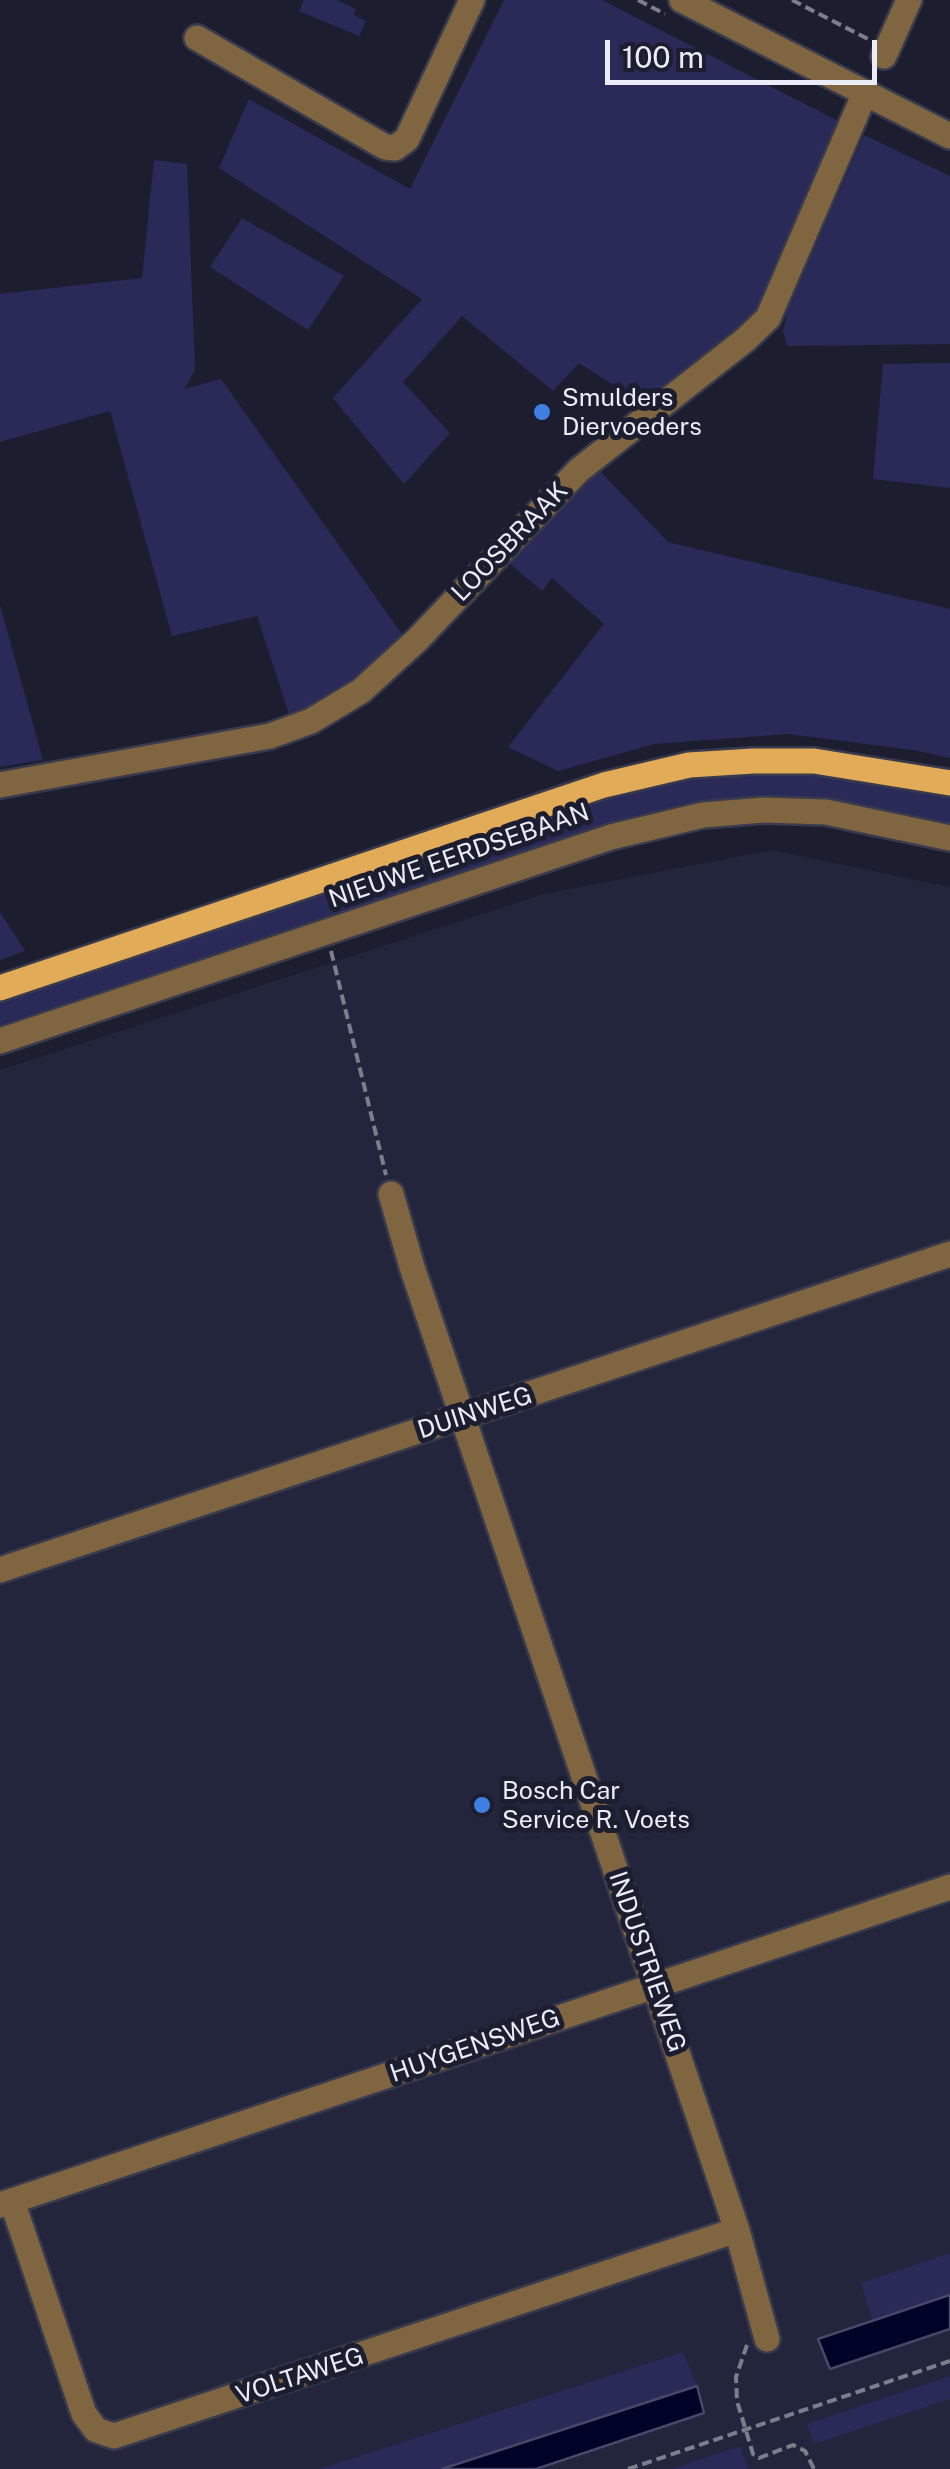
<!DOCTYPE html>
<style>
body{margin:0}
#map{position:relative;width:950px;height:2469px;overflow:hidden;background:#1c1e30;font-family:"Public Sans",sans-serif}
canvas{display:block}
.scale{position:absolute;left:605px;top:40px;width:272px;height:45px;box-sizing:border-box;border:5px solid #eaecf8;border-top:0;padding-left:12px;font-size:30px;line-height:35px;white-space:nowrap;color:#eaecf8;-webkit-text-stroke:8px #1c1e30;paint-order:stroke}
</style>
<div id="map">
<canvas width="950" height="2469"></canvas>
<div class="scale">100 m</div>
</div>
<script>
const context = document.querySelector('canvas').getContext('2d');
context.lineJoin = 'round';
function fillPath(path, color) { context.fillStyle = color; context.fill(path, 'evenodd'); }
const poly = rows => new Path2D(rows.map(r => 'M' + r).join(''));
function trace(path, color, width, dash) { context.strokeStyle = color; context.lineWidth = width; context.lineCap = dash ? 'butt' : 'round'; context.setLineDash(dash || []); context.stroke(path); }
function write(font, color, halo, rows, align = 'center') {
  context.font = font + ' "Public Sans",sans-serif'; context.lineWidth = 10; context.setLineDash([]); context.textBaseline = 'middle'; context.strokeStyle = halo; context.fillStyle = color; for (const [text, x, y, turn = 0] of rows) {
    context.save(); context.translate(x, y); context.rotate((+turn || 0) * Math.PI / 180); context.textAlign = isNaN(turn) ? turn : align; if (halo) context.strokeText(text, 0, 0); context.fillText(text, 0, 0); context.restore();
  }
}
const built = poly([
 [772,850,950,887,950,2469,0,2469,0,1070,544,894]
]);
const green = poly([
 [304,0,337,0,356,9,354,15,366,21,359,36,299,11],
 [504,0,602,0,840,122,760,305,735,334,644,405,579,363,553,391,462,316,403,382,450,433,404,484,333,398,422,299,219,168,249,99,410,189],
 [864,135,950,176,950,344,787,346,783,331,788,309],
 [154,160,187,164,195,370,184,389,221,379,404,637,332,695,290,717,257,616,172,636,110,411,0,442,0,294,142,278],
 [242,218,344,276,308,330,210,267],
 [950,363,950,488,873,479,883,364],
 [599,470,668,542,950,609,950,758,913,750,788,734,654,744,558,771,508,747,604,624,552,578,542,591,508,562],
 [0,605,43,760,0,767],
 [822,772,950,794,950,828,769,800,0,1032,0,998,570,807,649,784,709,774],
 [0,912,25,951,0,960],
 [950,2253,950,2295,873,2321,861,2283],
 [683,2352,697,2386,442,2469,319,2469],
 [950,2376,950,2399,814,2444,807,2424],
 [740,2446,748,2469,672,2469,722,2452]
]);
const water = poly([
 [950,2295,950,2329,830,2369,818,2339,950,2295],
 [697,2386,704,2413,536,2469,442,2469,697,2386]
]);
const path = poly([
 [638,0,665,14],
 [792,0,868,39],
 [331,951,386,1175],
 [747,2345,736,2377,737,2401,753,2454,759,2458,793,2445,805,2451,814,2469],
 [628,2469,950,2361]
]);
const minor = poly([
 [682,0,950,136],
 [197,38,385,147,395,148,407,139,472,0],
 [884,56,909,0],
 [0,785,270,736,311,721,361,691,417,640,579,470,745,340,768,318,865,93],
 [0,1041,611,837,703,815,763,810,826,812,950,838],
 [391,1194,412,1267,737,2230,767,2339],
 [0,1570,950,1254],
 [12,2201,84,2414,96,2430,114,2436,737,2230],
 [0,2205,950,1887]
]);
const major = poly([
 [0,988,604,785,689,765,753,761,814,761,950,783]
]);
const markers = [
 [542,412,10,"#3f7fe0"],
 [482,1805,10,"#3f7fe0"]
];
const poiNames = [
 ["Smulders",562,398],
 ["Diervoeders",562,427],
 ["Bosch Car",502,1791],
 ["Service R. Voets",502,1820]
];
const streetNames = [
 ["LOOSBRAAK",510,542,-46],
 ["NIEUWE EERDSEBAAN",459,856,-19],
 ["DUINWEG",475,1413,-18],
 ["INDUSTRIEWEG",647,1962,71],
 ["HUYGENSWEG",475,2046,-19],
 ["VOLTAWEG",300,2376,-18]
];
fillPath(built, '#23253d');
fillPath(green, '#292a57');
fillPath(water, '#000227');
trace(water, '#464866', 2.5);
trace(minor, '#393b4c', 30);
trace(major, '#393b4c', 30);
trace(path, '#7c7e8d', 4, [10, 5]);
trace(minor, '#7f6540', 25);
trace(major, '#e2ab58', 25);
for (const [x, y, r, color] of markers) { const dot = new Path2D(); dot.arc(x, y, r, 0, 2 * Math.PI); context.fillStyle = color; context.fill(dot); trace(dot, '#1c1e30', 4); }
write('25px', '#eaecf8', '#1c1e30', poiNames, 'left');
write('25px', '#eaecf8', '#1c1e30', streetNames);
</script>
